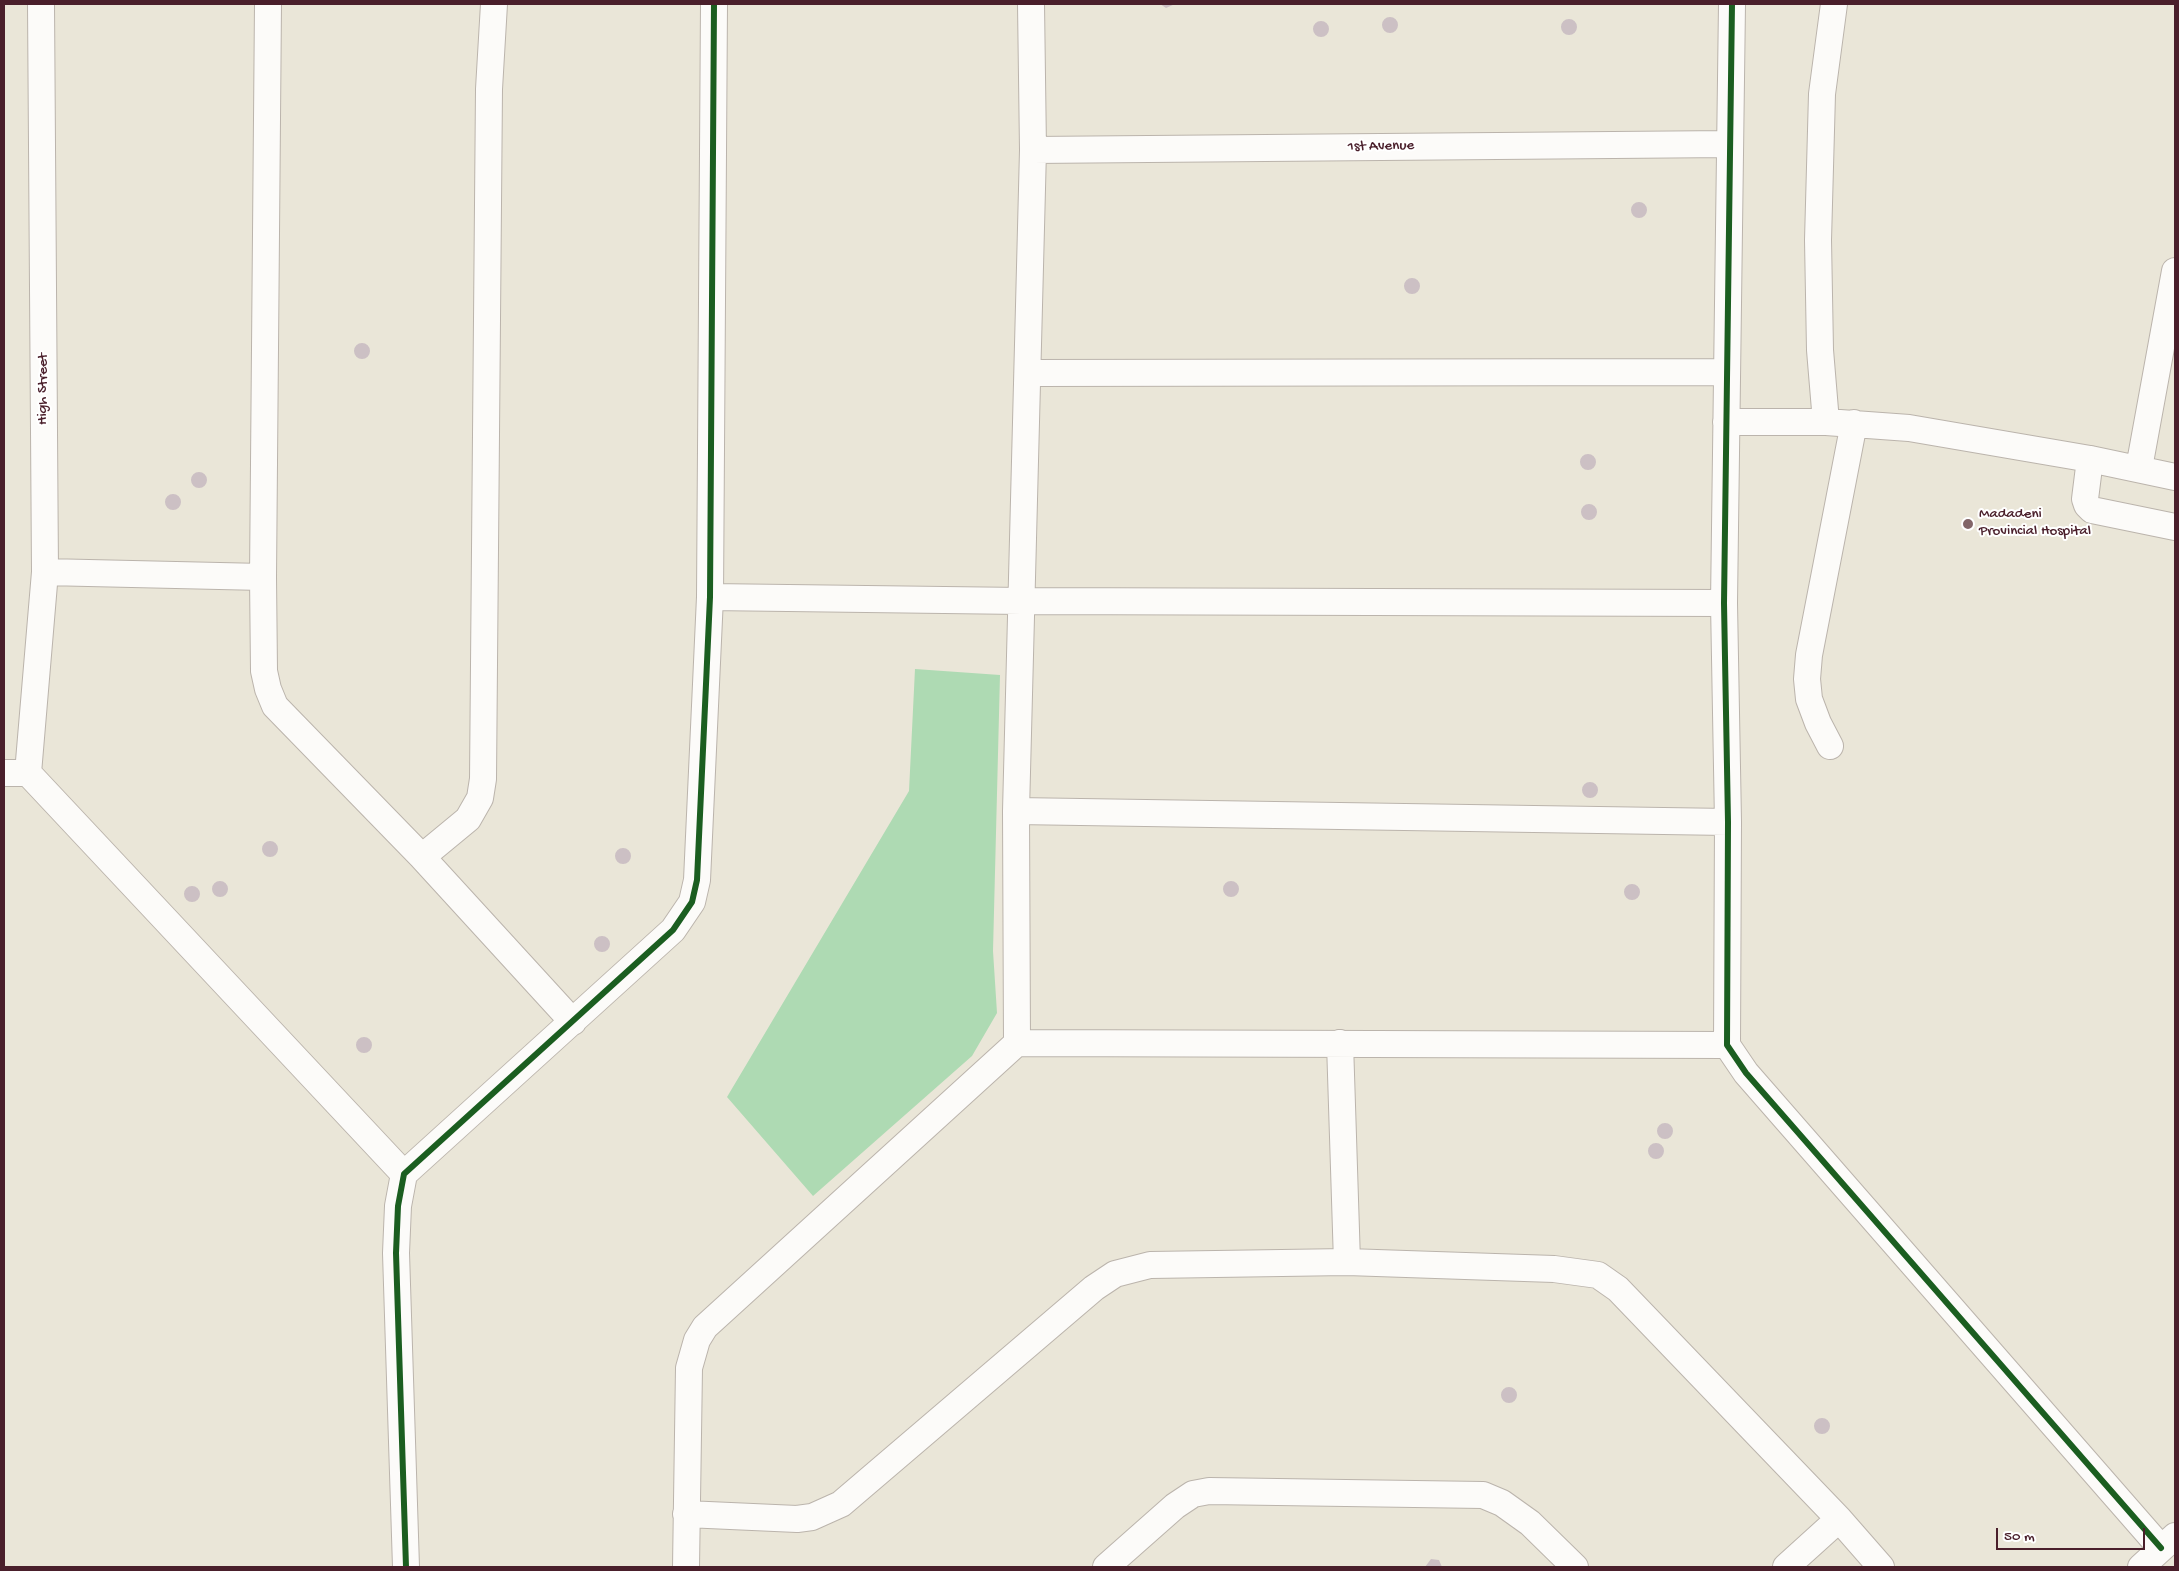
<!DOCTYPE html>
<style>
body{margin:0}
#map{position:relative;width:2179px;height:1571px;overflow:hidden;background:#eae6d8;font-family:"Gochi Hand",sans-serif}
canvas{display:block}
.frame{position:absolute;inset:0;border:5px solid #4a1f2b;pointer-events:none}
.scale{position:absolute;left:1996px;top:1528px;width:149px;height:22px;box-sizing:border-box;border:2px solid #4a1f2b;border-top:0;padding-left:6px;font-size:15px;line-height:18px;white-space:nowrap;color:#4a1f2b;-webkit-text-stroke:4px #fff;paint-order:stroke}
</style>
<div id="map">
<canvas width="2179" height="1571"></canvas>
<div class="frame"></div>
<div class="scale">50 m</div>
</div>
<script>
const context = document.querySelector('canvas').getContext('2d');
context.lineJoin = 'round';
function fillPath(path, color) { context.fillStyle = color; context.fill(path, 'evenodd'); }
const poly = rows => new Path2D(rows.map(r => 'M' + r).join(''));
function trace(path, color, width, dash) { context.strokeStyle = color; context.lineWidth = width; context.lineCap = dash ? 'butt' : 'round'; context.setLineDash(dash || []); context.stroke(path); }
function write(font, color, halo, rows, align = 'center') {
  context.font = font + ' "Gochi Hand",sans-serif'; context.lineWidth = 4; context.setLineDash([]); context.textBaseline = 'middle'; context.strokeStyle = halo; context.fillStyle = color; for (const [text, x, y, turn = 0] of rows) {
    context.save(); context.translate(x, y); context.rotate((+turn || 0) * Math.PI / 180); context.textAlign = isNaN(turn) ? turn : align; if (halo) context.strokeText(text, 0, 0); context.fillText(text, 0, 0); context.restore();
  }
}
const green = poly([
 [915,669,1000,675,993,951,997,1013,972,1056,813,1196,727,1097,909,791]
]);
const building = poly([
 [1160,4,1175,4,1166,8],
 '1382 25a8 8 0 1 1 16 0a8 8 0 1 1-16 0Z',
 '1561 27a8 8 0 1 1 16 0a8 8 0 1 1-16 0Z',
 '1313 29a8 8 0 1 1 16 0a8 8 0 1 1-16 0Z',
 '1631 210a8 8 0 1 1 16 0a8 8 0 1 1-16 0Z',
 '1404 286a8 8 0 1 1 16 0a8 8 0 1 1-16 0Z',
 '354 351a8 8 0 1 1 16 0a8 8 0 1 1-16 0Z',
 '1580 462a8 8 0 1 1 16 0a8 8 0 1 1-16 0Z',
 '191 480a8 8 0 1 1 16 0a8 8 0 1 1-16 0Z',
 '165 502a8 8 0 1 1 16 0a8 8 0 1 1-16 0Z',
 '1581 512a8 8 0 1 1 16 0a8 8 0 1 1-16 0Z',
 '1582 790a8 8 0 1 1 16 0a8 8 0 1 1-16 0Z',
 '262 849a8 8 0 1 1 16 0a8 8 0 1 1-16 0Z',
 '615 856a8 8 0 1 1 16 0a8 8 0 1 1-16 0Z',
 '212 889a8 8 0 1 1 16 0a8 8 0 1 1-16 0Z',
 '1223 889a8 8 0 1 1 16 0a8 8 0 1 1-16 0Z',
 '1624 892a8 8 0 1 1 16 0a8 8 0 1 1-16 0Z',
 '184 894a8 8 0 1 1 16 0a8 8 0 1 1-16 0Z',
 '594 944a8 8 0 1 1 16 0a8 8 0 1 1-16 0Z',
 '356 1045a8 8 0 1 1 16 0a8 8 0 1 1-16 0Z',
 '1657 1131a8 8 0 1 1 16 0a8 8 0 1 1-16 0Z',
 '1648 1151a8 8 0 1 1 16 0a8 8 0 1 1-16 0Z',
 '1501 1395a8 8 0 1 1 16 0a8 8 0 1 1-16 0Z',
 '1814 1426a8 8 0 1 1 16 0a8 8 0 1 1-16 0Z',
 [1431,1559,1439,1560,1442,1567,1425,1567]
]);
const minor = poly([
 [268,4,263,577,264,671,268,689,275,706,422,857,573,1022],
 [1732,4,1724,603,1728,822,1727,1045,1746,1073,2161,1548],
 [1834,4,1822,94,1818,240,1820,350,1826,422,1909,428,2090,459,2175,477],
 [1033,150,1729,144],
 [1028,373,1726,372],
 [1726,422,1826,422],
 [2090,459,2085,499,2087,505,2092,510,2175,527],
 [2139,468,2175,271],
 [45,572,263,577],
 [710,597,1022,601,1724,603],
 [1830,746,1818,723,1809,699,1807,679,1809,655,1854,423],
 [4,773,28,773,404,1174],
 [28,773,45,572,41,4],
 [1016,811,1728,822],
 [422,857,468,819,480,798,483,779,489,89,494,4],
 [1017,1043,1016,811,1033,150,1031,4],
 [1340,1043,1347,1262],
 [686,1514,797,1519,812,1517,841,1504,1094,1288,1115,1274,1150,1265,1347,1262,1554,1269,1598,1275,1618,1289,1839,1519,1881,1567],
 [406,1567,396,1253,398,1206,404,1174,673,930,692,902,697,880,710,597,714,4],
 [686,1567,689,1368,697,1340,705,1327,1017,1043,1727,1045],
 [1106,1567,1175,1506,1193,1494,1209,1491,1483,1495,1502,1503,1530,1523,1575,1567],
 [1786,1567,1839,1519],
 [2141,1567,2175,1536]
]);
const cycleway = poly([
 [1732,4,1724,603,1728,822,1727,1045,1746,1073,2161,1548],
 [406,1567,396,1253,398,1206,404,1174,673,930,692,902,697,880,710,597,714,4]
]);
const markers = [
 [1968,524,6,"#826568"]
];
const streetNames = [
 ["1st Avenue",1381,147,-1],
 ["High Street",44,389,-90]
];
const poiNames = [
 ["Madadeni",1979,515],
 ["Provincial Hospital",1979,532]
];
fillPath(green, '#aedab3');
fillPath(building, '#ccc0c4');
trace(minor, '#bbb4ac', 28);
trace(minor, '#fcfbf9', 26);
trace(cycleway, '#1b5e20', 6);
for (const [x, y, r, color] of markers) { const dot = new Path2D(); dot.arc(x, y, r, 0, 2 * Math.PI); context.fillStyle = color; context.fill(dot); trace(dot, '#fff', 2); }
write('15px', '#4a1f2b', '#fff', streetNames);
write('15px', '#4a1f2b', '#fff', poiNames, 'left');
</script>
